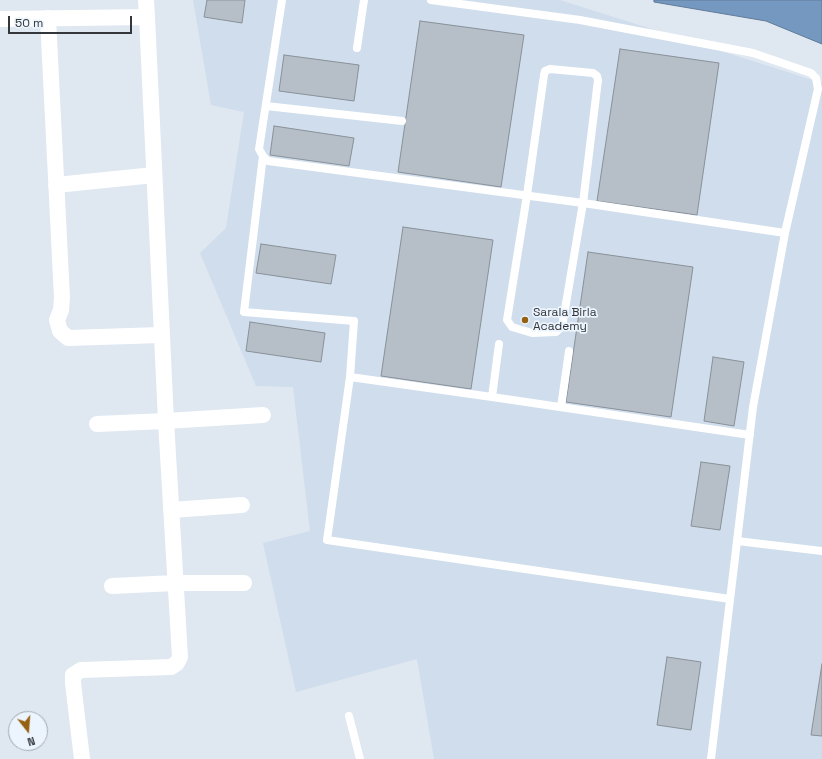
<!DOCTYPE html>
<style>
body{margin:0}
#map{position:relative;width:822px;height:759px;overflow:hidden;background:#dfe7f1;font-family:"Space Grotesk",sans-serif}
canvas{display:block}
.north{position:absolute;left:8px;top:711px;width:40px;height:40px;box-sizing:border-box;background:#ecf5fe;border:1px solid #a2a9b0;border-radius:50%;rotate:163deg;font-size:11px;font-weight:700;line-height:16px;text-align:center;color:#33363a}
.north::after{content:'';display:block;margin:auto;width:14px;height:18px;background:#946113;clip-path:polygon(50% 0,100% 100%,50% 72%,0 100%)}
.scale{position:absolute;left:8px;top:16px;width:124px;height:18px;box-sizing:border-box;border:2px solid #33363a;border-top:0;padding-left:5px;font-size:12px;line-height:14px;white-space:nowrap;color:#33363a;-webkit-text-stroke:3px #ecf5fe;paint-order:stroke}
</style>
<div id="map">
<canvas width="822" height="759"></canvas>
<div class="north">N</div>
<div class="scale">50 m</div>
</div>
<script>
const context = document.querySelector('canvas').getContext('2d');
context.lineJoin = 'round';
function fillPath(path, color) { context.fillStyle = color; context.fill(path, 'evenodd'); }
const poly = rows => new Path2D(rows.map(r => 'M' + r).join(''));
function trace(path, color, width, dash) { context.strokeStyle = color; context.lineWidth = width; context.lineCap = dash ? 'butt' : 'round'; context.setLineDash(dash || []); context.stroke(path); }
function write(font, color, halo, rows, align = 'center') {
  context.font = font + ' "Space Grotesk",sans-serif'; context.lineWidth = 3.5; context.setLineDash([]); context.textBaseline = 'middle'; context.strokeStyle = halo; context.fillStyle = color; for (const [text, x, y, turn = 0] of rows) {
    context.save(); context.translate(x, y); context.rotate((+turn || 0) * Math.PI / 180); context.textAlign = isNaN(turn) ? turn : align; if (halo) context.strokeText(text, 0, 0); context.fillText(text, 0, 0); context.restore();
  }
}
const built = poly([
 [193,0,560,0,822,83,822,759,434,759,417,659,296,692,263,543,310,531,293,387,256,386,200,253,226,228,244,112,211,105]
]);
const water = poly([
 [654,0,822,0,822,44,766,21,654,2,654,0]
]);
const building = poly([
 [207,0,245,0,242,23,204,17,207,0],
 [420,21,524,35,501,187,398,172,420,21],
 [620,49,719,63,697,215,597,201,620,49],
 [284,55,359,65,354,101,279,91,284,55],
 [274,126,354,138,349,166,270,155,274,126],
 [403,227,493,240,471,389,381,376,403,227],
 [261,244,336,255,331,284,256,273,261,244],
 [588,252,693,267,671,417,566,402,588,252],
 [250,322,325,333,321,362,246,351,250,322],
 [713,357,744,362,734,426,704,421,713,357],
 [701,462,730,466,720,530,691,526,701,462],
 [667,657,701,662,691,730,657,725,667,657],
 [822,664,822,736,811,735,822,664]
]);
const service = poly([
 [282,0,259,149,263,156,268,161,583,203,785,233,753,407,711,759],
 [431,0,580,20,753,53,811,73,816,78,818,89,785,233],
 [357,48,364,0],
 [550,69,593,73,597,76,598,80,583,203,562,327,556,332,532,333,512,327,507,320,527,195,544,75,545,71,550,69],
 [266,106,402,121],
 [263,156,244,312,354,321,350,377,327,540,730,599],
 [350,377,492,397,750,435],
 [492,397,499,344],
 [561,407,569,351],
 [737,541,822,551],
 [349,716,360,759]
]);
const minor = poly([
 [146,0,147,17],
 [48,18,62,298,61,310,57,320,60,331,68,338,161,335],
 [0,19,147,17,166,421,180,657,177,663,171,667,81,670,73,675,73,683,82,759],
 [56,185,154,175],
 [97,424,166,421,263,415],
 [171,510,242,505],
 [112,586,175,583,244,583]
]);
const markers = [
 [525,320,4,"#946113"]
];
const poiNames = [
 ["Sarala Birla",533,313],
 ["Academy",533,327]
];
fillPath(built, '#cfddec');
fillPath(water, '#7498c0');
trace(water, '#607b98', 1);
fillPath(building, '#b6bec7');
trace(building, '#899199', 1);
trace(service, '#fff', 8);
trace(minor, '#fff', 16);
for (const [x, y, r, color] of markers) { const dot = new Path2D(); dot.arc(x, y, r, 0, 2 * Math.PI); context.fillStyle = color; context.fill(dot); trace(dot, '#ecf5fe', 1.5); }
write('12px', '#33363a', '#ecf5fe', poiNames, 'left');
</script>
